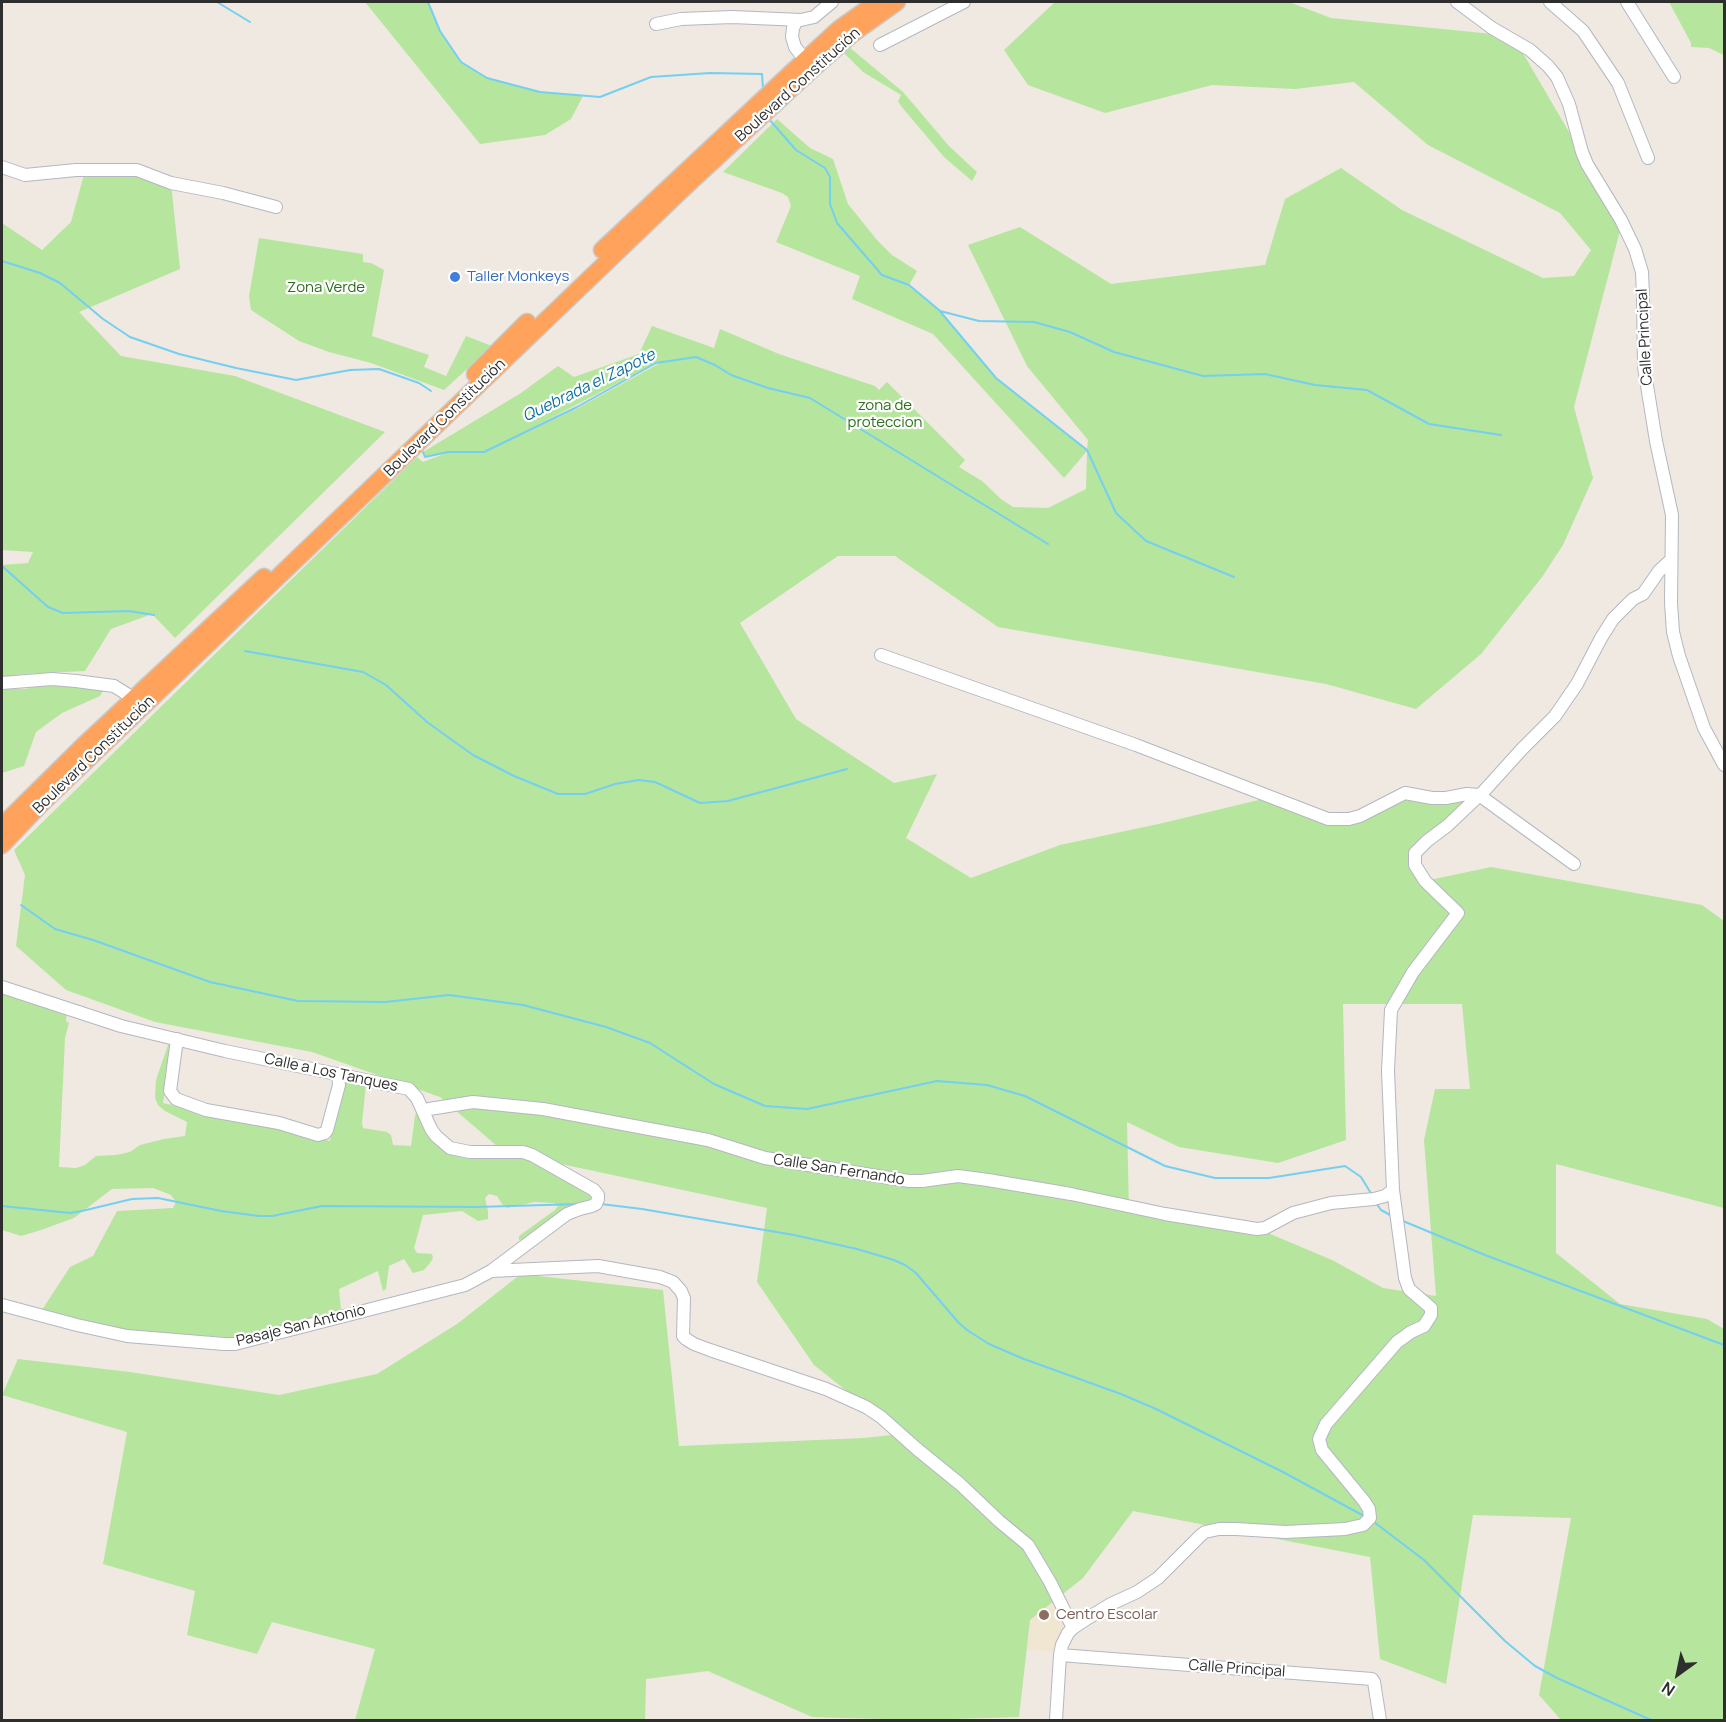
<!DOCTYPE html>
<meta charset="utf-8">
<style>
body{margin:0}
#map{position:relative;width:1726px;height:1722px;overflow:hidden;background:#efe9e1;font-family:Manrope,sans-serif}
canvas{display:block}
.frame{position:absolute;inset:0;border:3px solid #2e2e2e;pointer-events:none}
.north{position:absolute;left:1648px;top:1644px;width:60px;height:60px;-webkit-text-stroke:4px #fff;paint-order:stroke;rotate:213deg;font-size:16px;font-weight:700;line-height:24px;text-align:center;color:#2e2e2e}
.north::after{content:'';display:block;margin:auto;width:21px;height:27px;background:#2e2e2e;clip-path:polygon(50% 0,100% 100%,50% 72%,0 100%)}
</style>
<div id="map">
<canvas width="1726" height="1722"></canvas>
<div class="frame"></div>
<div class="north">N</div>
</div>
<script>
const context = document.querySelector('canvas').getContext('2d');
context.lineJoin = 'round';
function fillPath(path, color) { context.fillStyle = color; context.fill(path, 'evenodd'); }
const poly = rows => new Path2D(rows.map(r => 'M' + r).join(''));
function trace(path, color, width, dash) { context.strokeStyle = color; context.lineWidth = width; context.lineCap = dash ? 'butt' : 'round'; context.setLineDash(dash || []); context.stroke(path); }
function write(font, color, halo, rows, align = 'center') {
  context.font = font + ' Manrope,sans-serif'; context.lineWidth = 4.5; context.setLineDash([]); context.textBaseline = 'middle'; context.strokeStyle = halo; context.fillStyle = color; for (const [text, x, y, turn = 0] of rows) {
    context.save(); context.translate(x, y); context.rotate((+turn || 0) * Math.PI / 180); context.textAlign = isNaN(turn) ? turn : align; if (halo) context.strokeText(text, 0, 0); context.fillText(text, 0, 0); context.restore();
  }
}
const education = poly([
 [1030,1597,1051,1600,1056,1605,1064,1629,1053,1652,1023,1649]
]);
const green = poly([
 [365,2,428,2,440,31,460,62,487,78,540,92,583,96,571,119,545,135,480,144],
 [1055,2,1289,2,1331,18,1513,36,1622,223,1574,407,1593,478,1563,545,1542,577,1481,654,1416,709,1326,684,998,627,895,556,838,556,740,623,796,719,894,783,937,774,906,838,971,878,1060,845,1163,823,1271,797,1348,819,1405,793,1479,795,1415,853,1425,881,1491,867,1702,905,1724,921,1724,1208,1556,1164,1556,1253,1620,1304,1707,1319,1724,1329,1724,1720,1561,1720,1539,1695,1571,1518,1473,1515,1446,1684,1380,1659,1370,1557,1133,1511,1083,1578,1030,1620,1019,1717,917,1720,812,1717,708,1671,646,1679,645,1720,355,1720,375,1649,272,1622,257,1654,187,1635,195,1591,103,1564,127,1432,2,1395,18,1359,130,1372,279,1395,377,1374,457,1324,521,1274,663,1290,679,1446,864,1438,901,1434,814,1365,757,1282,767,1208,533,1158,593,1194,593,1201,558,1214,524,1239,519,1240,519,1236,555,1210,558,1206,554,1203,534,1202,507,1208,502,1204,497,1196,489,1194,485,1198,488,1211,488,1219,478,1221,462,1211,423,1215,414,1248,417,1253,432,1254,433,1258,430,1263,424,1270,413,1273,404,1259,389,1266,386,1289,383,1291,378,1271,339,1289,341,1310,234,1337,224,1337,137,1331,38,1316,70,1267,93,1256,117,1211,173,1208,176,1202,171,1195,153,1188,112,1189,74,1218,41,1230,21,1236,2,1230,2,990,67,1011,66,1021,69,1023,65,1038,59,1167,76,1168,85,1165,96,1156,116,1155,130,1152,140,1145,164,1139,185,1136,187,1122,165,1111,158,1105,155,1098,156,1080,168,1045,172,1042,163,1103,330,1141,344,1082,366,1084,362,1123,363,1128,387,1132,391,1135,393,1145,411,1146,415,1116,416,1113,419,1113,438,1145,504,1152,440,1097,312,1052,155,1022,66,990,16,946,25,875,14,850,417,457,423,462,444,454,425,457,423,452,521,393,558,366,574,377,639,354,652,326,714,348,720,329,779,354,875,386,879,390,887,382,965,460,959,467,982,481,1001,499,1013,507,1048,508,1086,489,1087,451,1064,478,933,334,852,299,860,276,776,242,791,206,788,197,782,193,723,172,777,119,810,148,833,159,848,204,877,240,892,255,917,271,909,285,939,310,996,378,1087,449,1088,440,1027,366,968,245,1020,227,1111,284,1265,265,1285,199,1341,168,1402,210,1543,278,1574,276,1591,250,1560,213,1428,145,1354,82,1295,89,1212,85,1105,113,1028,85,1004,50],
 [656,363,660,363,578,408,507,441],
 [1343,1004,1462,1004,1470,1089,1435,1089,1424,1140,1436,1296,1383,1288,1332,1260,1249,1225,1129,1212,1127,1122,1179,1147,1278,1163,1346,1140],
 [1669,2,1724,2,1724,55,1709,48,1691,47,1691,43],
 [849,47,903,92,949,146,977,172,972,181,944,157,901,106,898,101,901,95,863,72,844,53],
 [85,171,137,176,171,183,180,269,79,312,121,356,235,376,385,432,175,638,152,614,111,629,85,671,21,674,2,678,2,565,28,563,33,552,2,550,2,223,42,250,71,222],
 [259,238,363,254,363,262,371,263,384,270,372,336,429,355,424,367,446,376,466,336,492,346,444,390,371,363,329,352,299,341,251,310,249,296],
 [62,681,104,689,100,696,62,713,36,732,24,766,2,773,2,689,25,689]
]);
const stream = poly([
 [217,2,250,22],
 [428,2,440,31,461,62,487,78,540,92,600,97,651,77,710,73,762,74,763,88],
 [768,118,796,150,825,168,830,177,830,204,837,223,882,275,909,285,939,310,996,378,1087,450,1116,513,1146,541,1234,577],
 [2,261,40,273,60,283,103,319,130,337,179,354,236,368,296,380,350,370,379,369,419,383,431,391],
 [940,311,979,321,1034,322,1070,332,1114,352,1203,376,1265,374,1315,385,1367,390,1429,424,1501,435],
 [423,452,425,457,448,452,484,452,577,407,656,363,696,357,715,365,731,375,768,388,810,398,1048,544],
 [2,566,48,607,63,613,129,611,154,615],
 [245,651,363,672,386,685,427,722,473,755,514,776,558,794,585,794,615,784,639,780,655,782,700,803,728,801,847,769],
 [21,905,55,929,93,940,210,982,298,1001,385,1002,449,995,523,1005,606,1027,650,1043,714,1084,765,1106,807,1109,937,1081,987,1085,1025,1096,1165,1166,1215,1178,1269,1178,1345,1166,1361,1177,1372,1195],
 [1376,1203,1381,1210,1392,1216],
 [601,1204,642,1209,794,1235,857,1249,894,1260,905,1265,916,1273,958,1322,967,1330,989,1344,1024,1359,1121,1394,1156,1409,1283,1472,1364,1516],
 [2,1206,70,1213,82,1211,132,1199,158,1198,221,1211,259,1216,272,1216,322,1206,476,1207,580,1204],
 [1403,1221,1485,1255,1724,1345],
 [1374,1522,1424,1560,1505,1641,1535,1666,1557,1678,1651,1720]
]);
const minor = poly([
 [1457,2,1492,28,1530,50,1548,66,1557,77,1569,104,1582,152,1587,164,1621,220,1635,249,1642,272,1643,296,1644,367,1656,441,1672,515,1671,603,1673,632,1679,656,1704,728,1724,765],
 [1550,2,1583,31,1618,83,1648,158],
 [1627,2,1674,77],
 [797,20,793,28,792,37,795,47,805,60],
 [656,24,681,19,732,17,801,20,814,17,832,2],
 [880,45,964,2],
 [2,167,25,175,76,170,137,170,171,183,223,193,276,207],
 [881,655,1136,745,1328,819,1349,819,1360,816,1405,793,1432,798,1446,798,1467,794,1479,795,1574,864],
 [2,683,52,679,76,681,114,686,133,698],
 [2,987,121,1026,225,1051,409,1089,417,1098,431,1129,436,1136,450,1148,470,1152,523,1152,532,1155,594,1190,598,1195,598,1199,596,1204,592,1206,580,1209,567,1214,491,1271,465,1285,235,1344,224,1344,127,1336,77,1325,2,1305],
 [177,1039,170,1091,176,1099,206,1110,279,1123,318,1135,325,1133,327,1130,339,1085,338,1074],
 [423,1110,473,1102,543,1109,708,1140,765,1158,909,1181,922,1181,958,1176,988,1180,1071,1194,1165,1214,1257,1229,1265,1228,1293,1213,1331,1203,1374,1199,1385,1196,1393,1190],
 [491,1271,598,1266,660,1277,673,1282,681,1291,684,1298,683,1336,686,1339,694,1344,710,1350,826,1389,866,1407,881,1417,917,1449,960,1484,999,1521,1028,1545,1050,1582,1073,1628],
 [1060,1655,1372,1679,1374,1682,1380,1720],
 [1056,1720,1060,1655,1062,1645,1068,1633,1073,1628,1088,1618,1111,1604,1137,1592,1158,1578,1201,1535,1205,1532,1219,1529,1236,1529,1285,1532,1345,1529,1363,1525,1370,1518,1369,1509,1364,1501,1322,1450,1319,1439,1326,1424,1397,1342,1411,1332,1424,1326,1431,1315,1431,1308,1409,1289,1405,1278,1393,1190,1388,1071,1391,1010,1413,972,1458,913,1425,881,1415,865,1415,853,1427,841,1447,826,1484,791,1522,749,1555,716,1577,684,1601,638,1613,619,1633,599,1643,594,1659,571,1671,560]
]);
const highway = poly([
 [602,250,790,74,839,29,877,2],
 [475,374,527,322],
 [2,826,84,745,264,577],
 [2,845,39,806,685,187,808,73,852,34,897,2]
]);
const markers = [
 [455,277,6,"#3f7fe0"],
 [1044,1615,6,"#8d6e63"]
];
const streetNames = [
 ["Boulevard Constitución",798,85,-42],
 ["Calle Principal",1645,337,-93],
 ["Boulevard Constitución",445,418,-44],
 ["Boulevard Constitución",94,755,-44],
 ["Calle a Los Tanques",331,1073,12],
 ["Calle San Fernando",839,1170,9],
 ["Pasaje San Antonio",301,1326,-14],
 ["Calle Principal",1237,1669,4]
];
const shopNames = [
 ["Taller Monkeys",467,277]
];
const parkNames = [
 ["Zona Verde",326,288],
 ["zona de",885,406],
 ["proteccion",885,423]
];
const educationNames = [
 ["Centro Escolar",1056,1615]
];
const waterNames = [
 ["Quebrada el Zapote",589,386,-26]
];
fillPath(education, '#f0e6d1');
fillPath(green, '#b6e59e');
trace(stream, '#75cff0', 2);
trace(minor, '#b4b7c1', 14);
trace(highway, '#c9c9c9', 19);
trace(minor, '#fff', 12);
trace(highway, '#ffa35c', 16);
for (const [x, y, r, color] of markers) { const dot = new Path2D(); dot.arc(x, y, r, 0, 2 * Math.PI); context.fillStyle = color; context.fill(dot); trace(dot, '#fff', 2); }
write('15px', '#2e2e2e', '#fff', streetNames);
write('15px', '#366cbe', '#fff', shopNames, 'left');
write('15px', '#2c6e1b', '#fff', parkNames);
write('15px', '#785e54', '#fff', educationNames, 'left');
write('italic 16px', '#0d6fa3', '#fff', waterNames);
</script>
